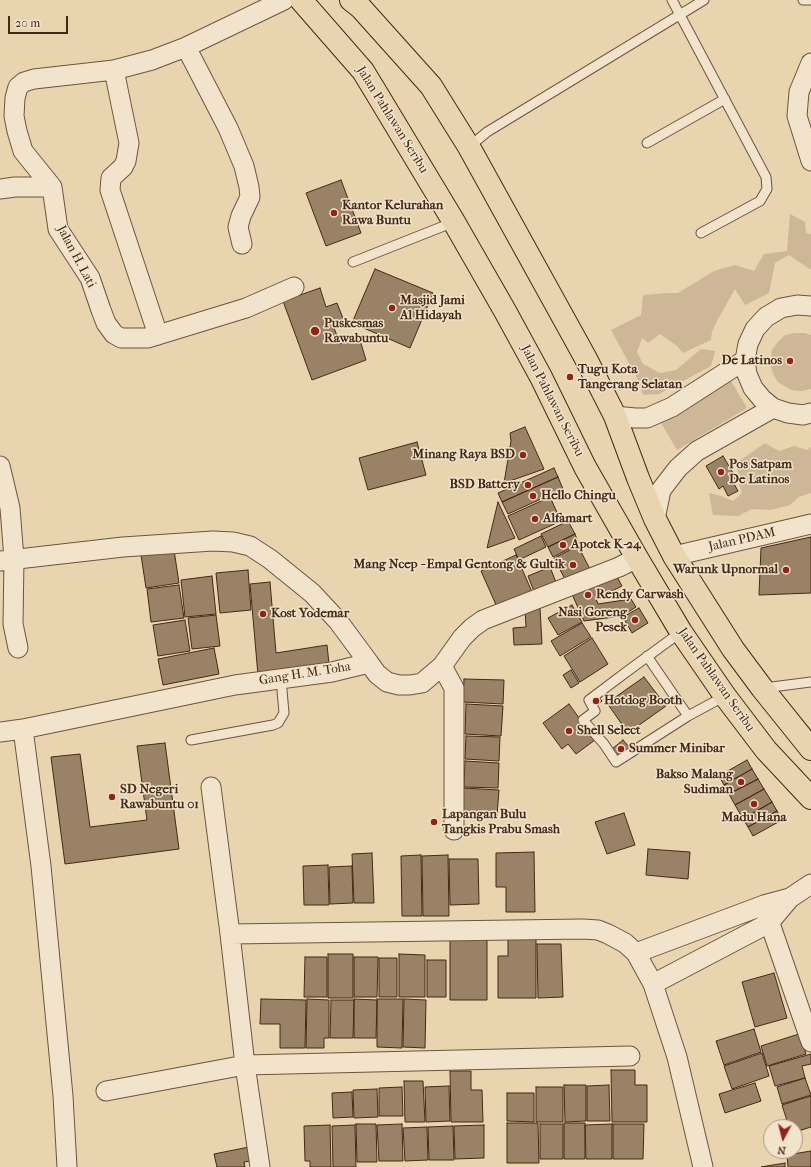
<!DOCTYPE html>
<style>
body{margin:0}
#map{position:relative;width:811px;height:1167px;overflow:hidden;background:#e9d4b0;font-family:"IM FELL French Canon",serif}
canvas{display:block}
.north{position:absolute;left:763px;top:1119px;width:40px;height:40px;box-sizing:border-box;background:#f1e3cc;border:1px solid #ac9984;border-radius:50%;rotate:187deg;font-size:11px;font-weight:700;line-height:16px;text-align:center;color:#452917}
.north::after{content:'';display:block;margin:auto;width:14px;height:18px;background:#8f2418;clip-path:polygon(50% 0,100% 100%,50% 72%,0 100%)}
.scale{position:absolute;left:8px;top:16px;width:60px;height:18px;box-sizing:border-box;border:2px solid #452917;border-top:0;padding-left:5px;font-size:12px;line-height:14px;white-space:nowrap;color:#452917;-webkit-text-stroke:3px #f1e3cc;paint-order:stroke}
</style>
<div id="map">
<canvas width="811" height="1167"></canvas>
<div class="north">N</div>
<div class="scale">20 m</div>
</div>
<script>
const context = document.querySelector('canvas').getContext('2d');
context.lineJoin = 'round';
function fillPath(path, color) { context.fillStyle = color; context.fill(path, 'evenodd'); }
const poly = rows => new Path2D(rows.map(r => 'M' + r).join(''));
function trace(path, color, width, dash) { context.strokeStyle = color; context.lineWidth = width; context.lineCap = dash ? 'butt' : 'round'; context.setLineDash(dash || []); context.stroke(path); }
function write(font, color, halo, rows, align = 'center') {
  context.font = font + ' "IM FELL French Canon",serif'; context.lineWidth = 3; context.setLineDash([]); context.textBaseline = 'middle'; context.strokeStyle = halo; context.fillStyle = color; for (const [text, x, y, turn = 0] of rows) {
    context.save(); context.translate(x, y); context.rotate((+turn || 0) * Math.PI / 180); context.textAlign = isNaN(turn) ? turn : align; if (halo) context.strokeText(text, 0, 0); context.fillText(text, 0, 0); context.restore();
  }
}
const green = poly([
 [790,214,805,222,806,233,811,234,811,270,789,255,775,263,769,293,745,305,735,289,717,321,712,332,711,340,683,353,677,346,660,334,648,343,642,338,637,352,643,364,660,373,676,370,701,349,715,351,711,366,659,394,643,395,638,380,611,330,641,315,643,295,668,293,678,293,714,271,735,265,754,271,764,254,787,251],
 [795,333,805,333,811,335,811,389,801,391,791,390,778,382,773,374,770,363,772,350,778,342,785,335],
 [731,381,747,408,677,450,661,423],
 [765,443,779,451,794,446,807,450,811,447,811,493,799,497,790,505,770,510,752,509,738,516,713,515,709,493,721,496,733,501,742,493,738,482,738,472,735,464]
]);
const building = poly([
 [341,180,361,233,326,246,306,193,341,180],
 [375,269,433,293,410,348,352,323,375,269],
 [320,288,326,307,337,303,344,321,333,325,340,344,359,337,366,360,312,380,283,301,320,288],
 [525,427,544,469,504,483,511,441,510,433,525,427],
 [417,442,426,475,368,490,359,458,417,442],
 [723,456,736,478,732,480,738,491,728,496,723,486,719,489,706,466,723,456],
 [554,468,558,477,502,502,498,493,554,468],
 [558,477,563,489,508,514,502,502,558,477],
 [550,497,561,521,519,540,508,516,550,497],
 [498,502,515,538,487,548,498,502],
 [568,521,575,534,548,547,541,534,568,521],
 [575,534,579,544,553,557,548,547,575,534],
 [541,536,546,547,519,560,514,549,541,536],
 [811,537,811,593,759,595,761,548,811,537],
 [578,546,592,573,568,585,554,558,578,546],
 [174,550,179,583,146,588,141,555,174,550],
 [516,555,532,592,497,607,481,571,516,555],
 [550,567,557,585,535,594,528,576,550,567],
 [248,570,251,610,220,613,216,573,248,570],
 [615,573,622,586,596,599,598,604,631,599,636,607,622,616,584,621,571,592,615,573],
 [212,576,216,614,185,617,181,580,212,576],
 [270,582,276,653,327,645,329,664,258,675,250,584,270,582],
 [179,585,184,618,151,622,147,589,179,585],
 [572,605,582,622,558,635,548,618,572,605],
 [540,608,542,644,514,645,513,628,526,627,525,609,540,608],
 [639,608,648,623,632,633,623,617,639,608],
 [216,615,220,646,192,649,188,618,216,615],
 [185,620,190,651,158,656,153,625,185,620],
 [582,623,591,637,560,656,551,641,582,623],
 [592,638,608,664,580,682,564,656,592,638],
 [214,648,219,674,163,685,158,659,214,648],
 [571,670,579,683,571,688,563,675,571,670],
 [644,677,666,706,628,733,607,703,644,677],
 [464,679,504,680,503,704,463,702,464,679],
 [597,695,602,701,596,707,590,700,597,695],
 [466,704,503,706,501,736,465,734,466,704],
 [569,704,595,740,576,754,568,744,562,749,543,723,569,704],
 [466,736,500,737,499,761,465,759,466,736],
 [623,740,630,748,618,757,612,749,623,740],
 [165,743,179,849,65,864,51,757,80,754,90,827,147,820,137,746,165,743],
 [747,760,752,769,724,785,719,776,747,760],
 [465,761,499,763,498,788,464,787,465,761],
 [752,769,758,779,729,794,724,785,752,769],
 [758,779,764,789,735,805,729,794,758,779],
 [463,788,499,790,497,816,462,814,463,788],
 [764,789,772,802,743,819,735,805,764,789],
 [772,802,777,811,748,827,743,819,772,802],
 [777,811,782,820,753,836,748,827,777,811],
 [624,813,635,845,607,854,595,822,624,813],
 [648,849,690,852,688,879,646,875,648,849],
 [534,852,535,912,506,912,506,887,496,887,496,853,534,852],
 [372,853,374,903,354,903,352,854,372,853],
 [421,855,422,916,402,916,401,856,421,855],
 [448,855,449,916,423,916,422,856,448,855],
 [449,859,478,859,479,904,450,905,449,859],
 [328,865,329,905,304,905,303,866,328,865],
 [352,866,353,903,330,904,329,867,352,866],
 [508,936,536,936,536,998,498,998,498,956,508,956,508,936],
 [450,939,487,939,487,1000,450,1000,450,939],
 [537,944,561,944,563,997,538,998,537,944],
 [328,954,353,954,353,998,328,998,328,954],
 [399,954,425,955,425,997,399,997,399,954],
 [305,957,327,957,327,997,304,997,305,957],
 [354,957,378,957,377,997,354,997,354,957],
 [379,958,397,958,397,997,379,997,379,958],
 [427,960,446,960,446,997,427,997,427,960],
 [774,973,787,1018,755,1027,742,982,774,973],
 [261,999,306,1000,305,1048,280,1048,280,1024,260,1024,261,999],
 [307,999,329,1000,329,1038,324,1038,324,1048,306,1048,307,999],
 [354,999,377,1000,376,1038,354,1038,354,999],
 [377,999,403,999,402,1048,377,1047,377,999],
 [404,999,426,1000,425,1048,403,1047,404,999],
 [331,1000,354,1000,353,1038,330,1038,331,1000],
 [754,1029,761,1052,724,1065,716,1041,754,1029],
 [799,1034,806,1054,767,1066,761,1046,799,1034],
 [762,1053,769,1076,732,1089,724,1066,762,1053],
 [811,1054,811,1064,802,1066,805,1078,775,1086,769,1066,811,1054],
 [611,1070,635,1070,635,1085,647,1085,647,1122,612,1122,611,1070],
 [450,1071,471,1071,471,1090,482,1090,483,1122,451,1122,450,1071],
 [805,1078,811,1095,782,1104,777,1087,805,1078],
 [404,1081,423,1081,425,1122,405,1122,404,1081],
 [755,1083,761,1101,725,1113,719,1094,755,1083],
 [564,1085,586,1085,586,1121,565,1122,564,1085],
 [609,1085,610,1121,587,1121,587,1086,609,1085],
 [449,1086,450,1121,426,1122,425,1087,449,1086],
 [402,1087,403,1116,379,1116,379,1088,402,1087],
 [536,1087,563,1087,563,1122,536,1122,536,1087],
 [377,1089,378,1117,354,1118,353,1090,377,1089],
 [352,1092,353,1117,333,1118,332,1093,352,1092],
 [507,1093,534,1093,534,1122,507,1121,507,1093],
 [811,1096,811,1127,795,1132,795,1127,789,1127,782,1105,811,1096],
 [507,1123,538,1123,539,1163,507,1163,507,1123],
 [564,1123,585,1123,585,1159,564,1159,564,1123],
 [356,1124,376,1124,377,1162,357,1162,356,1124],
 [402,1124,403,1161,379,1161,377,1125,402,1124],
 [540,1124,563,1124,563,1159,540,1159,540,1124],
 [612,1124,612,1159,586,1159,585,1125,612,1124],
 [613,1124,644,1124,643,1159,613,1159,613,1124],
 [330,1125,331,1167,310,1167,310,1161,305,1161,304,1126,330,1125],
 [355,1125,356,1167,333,1167,332,1126,355,1125],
 [484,1125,484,1158,455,1159,454,1126,484,1125],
 [453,1126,454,1160,429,1160,428,1127,453,1126],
 [427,1127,428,1160,405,1161,403,1128,427,1127],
 [254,1146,257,1160,244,1162,245,1167,217,1167,214,1154,254,1146],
 [811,1151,811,1167,788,1167,787,1155,811,1151],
 [785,1163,785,1167,761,1167,785,1163]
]);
const service = poly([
 [672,0,766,177,767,189,760,201,701,233],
 [803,0,811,0],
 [647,143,725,99],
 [469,147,487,132,704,0],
 [353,262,454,222],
 [681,632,629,670,589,700,595,711,583,720,604,744,616,762,688,716,725,696],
 [647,656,688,716],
 [764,688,811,682],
 [191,740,273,725,278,723,284,713,281,679]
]);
const minor = poly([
 [284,0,186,47,152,60,114,70,34,79,24,82,18,87,15,98,14,116,17,131,23,151,52,187,58,229,90,278,101,310,106,323,114,334,121,338,148,338,246,308,294,287],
 [186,47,228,128,244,166,249,187,250,197,241,216,238,227,242,244],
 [811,63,799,92,797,116,811,161],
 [114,70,129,143,126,161,123,167,111,178,110,190,158,335],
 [0,189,15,187,52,187],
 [811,306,797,305,781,308,766,317,755,329,748,344,745,360,747,374,753,388,762,399,773,408,788,413,803,415,811,413],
 [615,416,635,418,647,418,672,407,745,360],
 [0,466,10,508,14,559,13,624,18,648],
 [655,519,661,490,678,468,697,451,773,408],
 [674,556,811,524],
 [0,561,123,547,213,541,233,542,250,546,270,559,312,593,338,621,369,663],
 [442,666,454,688,454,830],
 [23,729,41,866,63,1096,67,1167],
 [0,732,23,729,235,685,332,672,369,663,377,674,387,682,399,685,410,685,422,683,442,666,462,638,472,628,483,620,619,567,637,558],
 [211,787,230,934,245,1065,260,1167],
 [766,912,811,1042],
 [230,934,583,929,598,930,608,934,625,943,636,953,653,984,677,1057,703,1167],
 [636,953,764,905,790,898],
 [653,984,769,923,790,898,811,884],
 [106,1091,245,1065,630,1056]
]);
const primary = poly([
 [301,0,363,71,377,94,454,222,505,311,541,377,585,467,637,558,681,632,725,696,766,750,811,798],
 [351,0,361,8,431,86,469,147,585,357,615,416,638,478,655,519,674,556,733,649,762,688,811,749]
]);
const markers = [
 [334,213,4,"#8f2418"],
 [392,308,4,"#8f2418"],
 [315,331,5,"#8f2418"],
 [790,361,4,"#8f2418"],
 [570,377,4,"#8f2418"],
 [523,455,4,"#8f2418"],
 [721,472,4,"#8f2418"],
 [528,485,4,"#8f2418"],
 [533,496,4,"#8f2418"],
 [535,519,4,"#8f2418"],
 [563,545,4,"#8f2418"],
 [573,565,4,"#8f2418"],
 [786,570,4,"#8f2418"],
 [588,595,4,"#8f2418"],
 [263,614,4,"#8f2418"],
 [635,620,4,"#8f2418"],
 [596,701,4,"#8f2418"],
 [569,731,4,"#8f2418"],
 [621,749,4,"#8f2418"],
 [741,782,4,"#8f2418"],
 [112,797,4,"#8f2418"],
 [754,804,4,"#8f2418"],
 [434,822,4,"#8f2418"]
];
const streetNames = [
 ["Jalan Pahlawan Seribu",392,120,58],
 ["Jalan H. Lati",76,257,62],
 ["Jalan Pahlawan Seribu",552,401,63],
 ["Jalan PDAM",742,540,-13],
 ["Gang H. M. Toha",305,674,-9],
 ["Jalan Pahlawan Seribu",716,680,55]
];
const poiNames = [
 ["Kantor Kelurahan",342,206],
 ["Rawa Buntu",342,221],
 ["Masjid Jami",400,301],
 ["Al Hidayah",400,316],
 ["Puskesmas",324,324],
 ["Rawabuntu",324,339],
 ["De Latinos",782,361,"right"],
 ["Tugu Kota",578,370],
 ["Tangerang Selatan",578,385],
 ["Minang Raya BSD",515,455,"right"],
 ["Pos Satpam",729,465],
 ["De Latinos",729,480],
 ["BSD Battery",520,485,"right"],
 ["Hello Chingu",541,496],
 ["Alfamart",543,519],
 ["Apotek K-24",571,545],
 ["Mang Ncep - Empal Gentong & Gultik",565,565,"right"],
 ["Warunk Upnormal",778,570,"right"],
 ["Rendy Carwash",596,595],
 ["Nasi Goreng",627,613,"right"],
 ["Pesek",627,628,"right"],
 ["Kost Yodemar",271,614],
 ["Hotdog Booth",604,701],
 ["Shell Select",577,731],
 ["Summer Minibar",629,749],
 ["Bakso Malang",733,775,"right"],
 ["Sudiman",733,790,"right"],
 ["SD Negeri",120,790],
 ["Rawabuntu 01",120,805],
 ["Lapangan Bulu",442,815],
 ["Tangkis Prabu Smash",442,830],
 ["Madu Hana",754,818,"center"]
];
fillPath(green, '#cdb796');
fillPath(building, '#9a8267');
trace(building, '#452917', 1);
trace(service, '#6e543d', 11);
trace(minor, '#6e543d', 21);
trace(primary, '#452917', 24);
trace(service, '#f1e3cc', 9);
trace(minor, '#f1e3cc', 19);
trace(primary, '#e9d4b0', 22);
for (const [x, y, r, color] of markers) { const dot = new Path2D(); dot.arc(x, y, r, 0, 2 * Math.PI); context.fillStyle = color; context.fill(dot); trace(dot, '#f1e3cc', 1.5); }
write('13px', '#452917', '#f1e3cc', streetNames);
write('bold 13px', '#452917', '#f1e3cc', poiNames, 'left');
</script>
